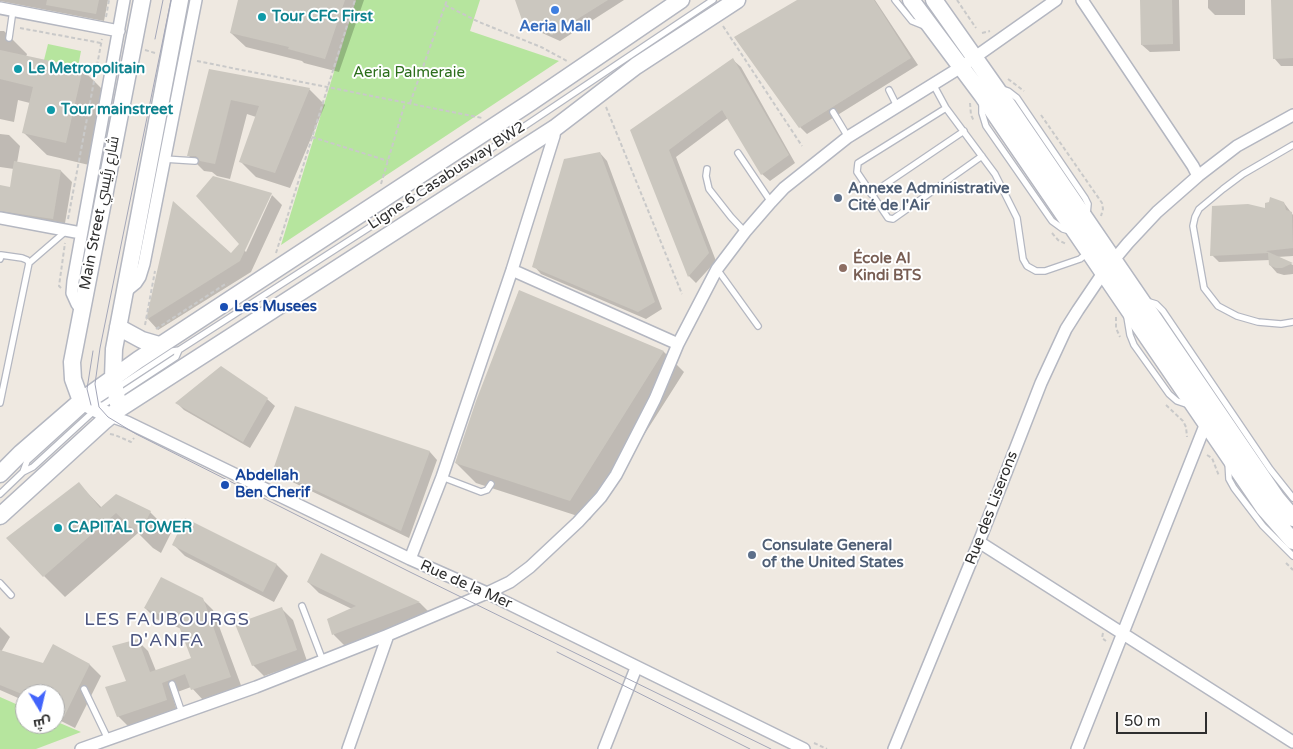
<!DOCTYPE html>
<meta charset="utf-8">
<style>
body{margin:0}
#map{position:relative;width:1293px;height:749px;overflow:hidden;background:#efe9e1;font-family:"Varela Round",Cairo,sans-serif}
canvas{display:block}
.north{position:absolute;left:15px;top:684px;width:50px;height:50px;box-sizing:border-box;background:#fff;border:1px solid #ababab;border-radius:50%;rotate:171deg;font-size:14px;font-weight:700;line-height:20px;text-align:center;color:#2e2e2e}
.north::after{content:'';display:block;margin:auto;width:18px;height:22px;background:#4264fb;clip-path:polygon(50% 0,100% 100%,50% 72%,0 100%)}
.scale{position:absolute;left:1116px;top:712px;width:91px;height:22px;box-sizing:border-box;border:2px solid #2e2e2e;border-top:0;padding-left:6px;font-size:15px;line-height:18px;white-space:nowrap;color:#2e2e2e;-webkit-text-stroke:4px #fff;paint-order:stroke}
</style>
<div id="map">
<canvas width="1293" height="749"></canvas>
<div class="north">ش</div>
<div class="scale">50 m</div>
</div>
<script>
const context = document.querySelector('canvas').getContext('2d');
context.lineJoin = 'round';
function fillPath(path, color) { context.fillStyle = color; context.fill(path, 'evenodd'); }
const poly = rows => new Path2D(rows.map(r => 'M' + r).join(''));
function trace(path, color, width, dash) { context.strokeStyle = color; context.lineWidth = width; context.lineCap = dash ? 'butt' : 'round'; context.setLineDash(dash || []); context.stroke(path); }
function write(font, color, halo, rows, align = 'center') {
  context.font = font + ' "Varela Round",Cairo,sans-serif'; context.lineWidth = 4; context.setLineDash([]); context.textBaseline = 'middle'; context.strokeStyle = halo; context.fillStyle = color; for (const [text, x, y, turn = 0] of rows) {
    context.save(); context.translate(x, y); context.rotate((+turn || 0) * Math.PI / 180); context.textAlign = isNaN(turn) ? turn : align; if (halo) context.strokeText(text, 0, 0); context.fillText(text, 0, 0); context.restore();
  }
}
const green = poly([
 [356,0,480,0,470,31,559,61,281,245],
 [48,44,81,51,78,67,44,60],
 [0,697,25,708,25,724,55,724,55,721,81,732,36,749,0,749]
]);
const shadow = poly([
 [0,0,108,0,104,21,0,1],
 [239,0,364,0,339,72,304,63,302,61,246,47,231,33],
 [517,0,624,0,560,41,531,28,523,20],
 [799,0,875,0,918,65,807,134,800,127],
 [1141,0,1179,0,1180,51,1150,52,1142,45],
 [1208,0,1245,0,1245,15,1215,15,1208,8],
 [1272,0,1293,0,1293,66,1281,66,1274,58],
 [0,31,4,31,27,54,26,57,82,69,105,92,89,165,47,155,24,133,30,103,18,100,14,122,0,119],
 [733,60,741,67,795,163,770,181,762,174,728,118,676,157,716,261,696,283,689,276,632,131],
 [210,71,309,89,325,105,290,188,256,177,241,162,256,117,247,114,230,179,217,176,212,172,204,171,188,155],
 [0,134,9,135,20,146,17,163,61,171,72,182,64,229,0,218,0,186,11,188,14,169,0,167],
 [600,153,607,161,662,309,646,319,541,274,534,266],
 [214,178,271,194,282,205,251,272,158,330,148,319,174,203,231,254,241,244,197,196],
 [270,194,272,195,246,252,244,250],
 [1284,203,1293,215,1293,256,1277,257,1293,265,1293,274,1284,275,1277,273,1270,265,1270,260,1219,262,1212,255,1266,209],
 [519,291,664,352,684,372,590,520,476,483,456,463],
 [267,399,275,406,250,448,184,410,177,403],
 [296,408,430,452,437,460,409,538,282,477,274,469],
 [79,484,102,508,150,512,171,533,161,553,153,548,138,533,65,597,44,576],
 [186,520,277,565,288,576,274,602,185,556,174,545],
 [321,555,420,603,430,613,345,646,334,635,328,619,352,609,319,593,308,582],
 [202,599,213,610,242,688,203,700,191,687,172,694,177,711,129,727,118,716,137,640,148,651,156,671,193,659,182,629,156,619,145,608],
 [282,609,293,620,307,661,264,676,253,665],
 [0,627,10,637,1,652,44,665,54,646,90,665,101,676,75,728,55,718,55,694,25,694,25,701,0,690]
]);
const building = poly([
 [47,0,99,0,96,14,46,5],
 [238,0,345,0,325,59,288,49,289,47,230,33],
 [515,0,608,0,552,35,522,20],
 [797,0,874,0,911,58,799,128,734,37],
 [1140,0,1172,0,1173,44,1141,45],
 [1271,0,1293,0,1293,58,1273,59],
 [0,50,83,68,66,143,22,133,33,87,0,79],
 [733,58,789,155,761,175,722,110,669,150,709,253,688,277,630,130],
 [209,69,310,88,275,173,239,162,259,106,231,100,215,164,200,161,196,156,187,156],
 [600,152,655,302,638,312,532,267,564,159],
 [14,161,61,170,53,219,0,211,0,185,10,187],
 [213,176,272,193,240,261,146,320,173,201,231,253,239,244,196,196],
 [1270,197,1284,202,1286,210,1292,212,1293,248,1266,251,1293,263,1282,268,1276,268,1269,265,1268,253,1210,256,1212,206,1248,204,1265,208,1265,203,1269,202],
 [519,290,664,351,570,501,455,463,476,401],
 [221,366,268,398,243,442,175,403],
 [295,406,430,451,401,531,273,470],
 [79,482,100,508,116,494,151,511,140,533,131,527,116,513,43,577,6,538],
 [185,518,277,564,263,592,172,545],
 [321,553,420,602,332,635,327,619,356,606,307,582],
 [161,577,203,598,231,677,191,690,185,674,162,683,167,700,117,717,105,687,126,681,112,646,138,639,150,672,191,658,177,621,144,608],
 [282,607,297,650,252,666,235,624],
 [53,644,90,664,64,717,55,713,55,694,22,694,0,685,0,650,43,663]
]);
const path = poly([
 [957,0,976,28],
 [445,5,479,22,541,47,567,61],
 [106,17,109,0],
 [723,26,802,146],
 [20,28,101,43],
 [982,33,990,31],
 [145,50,155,53],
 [197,61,482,118],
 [1008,79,1024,91],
 [410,103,447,0],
 [970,103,971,115,974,121],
 [606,107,682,294],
 [1041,115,1102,203,1103,209,1101,216],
 [312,137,388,161],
 [381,184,405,103],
 [68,219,102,39],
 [1052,233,1058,240,1066,244],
 [276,253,355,0],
 [61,288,59,286,65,243],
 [1116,317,1116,328,1120,337],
 [145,325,155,271],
 [156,329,227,283],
 [1166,405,1183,421,1186,427,1187,437],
 [110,434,115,435,131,442,134,438],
 [1207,455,1212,458,1219,476],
 [1286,563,1293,570],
 [1103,633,1102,638,1106,641],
 [814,743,827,749]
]);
const lane = poly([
 [895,0,912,21,927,27],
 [9,38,13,10],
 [933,84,946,108,858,163,857,172,888,218,893,219,982,156],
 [1002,89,1008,91,1017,98,1085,198,1088,204,1087,214],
 [889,90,897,106],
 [982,102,982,113,986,126,1052,221,1063,229,1070,231],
 [946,108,995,174,1017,218,1023,259,1027,266,1036,271,1045,271,1080,259,1089,252],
 [833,112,848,137],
 [1293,145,1243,174,1223,189,1199,209,1195,217,1193,226,1204,288,1218,306,1237,316,1258,322,1281,324,1293,322],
 [738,153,771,202],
 [164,159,195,161],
 [707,169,706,176,709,189,731,217,745,232],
 [871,194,964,131],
 [0,259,1,255,22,258,27,260,29,263,0,403],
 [29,263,66,231],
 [717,269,758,326],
 [1146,301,1156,304,1163,311,1270,469,1293,498],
 [1127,317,1130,335,1134,345,1169,394,1177,401,1189,405],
 [1228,462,1229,479,1234,488,1263,526,1293,556],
 [23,472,27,461,83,410,173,351,179,350,468,164,713,0],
 [442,477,481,492,487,490,491,484],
 [0,494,23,472,33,467,94,411,176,357,179,350],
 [0,583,11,595],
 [302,606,323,661],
 [172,684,182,713],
 [84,689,108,739]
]);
const street = poly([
 [1082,0,1193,166,1198,176],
 [0,8,119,31],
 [0,218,81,233],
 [512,270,678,344],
 [125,292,136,283,140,277,144,264,196,0],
 [81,309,77,304,72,293,73,281,124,0],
 [110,416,127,422,410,559,487,593,804,749],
 [979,542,1293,742],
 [410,559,442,477,512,270,554,136,555,128],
 [81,749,256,687,388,635,487,593,510,582,530,567,578,522,601,497,616,475,655,399,678,344,717,269,745,232,771,202,784,188,848,137,961,67,1056,0],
 [348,749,388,635],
 [604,749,636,668],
 [894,749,979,542,1041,383,1066,329,1078,310,1103,273,1128,243,1157,212,1198,176,1237,146,1293,115],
 [1077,749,1206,423]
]);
const secondary = poly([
 [911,0,982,95,1264,508,1293,541],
 [934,0,996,88,1277,499,1293,518],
 [118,327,142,340,159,345],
 [119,409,113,378,114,349,180,0],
 [110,416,81,401,73,379,72,362,142,0],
 [0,474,21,453,81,401,138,360,531,102,681,0],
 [0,516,103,422,119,409,555,128,636,66,737,0]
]);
const tram = poly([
 [171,0,100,348,95,384,99,407,108,417,136,434,410,572,771,749],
 [155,39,163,0],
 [91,405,87,389,93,351],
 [557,652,750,749]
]);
const markers = [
 [555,10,5,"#3f7fe0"],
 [262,17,5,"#0f9aa8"],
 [18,69,5,"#0f9aa8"],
 [51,110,5,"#0f9aa8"],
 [838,198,5,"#5c6f8a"],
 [843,268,5,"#8d6e63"],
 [224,307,5,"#1a4fb4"],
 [225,485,5,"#1a4fb4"],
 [58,528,5,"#0f9aa8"],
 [752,555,5,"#5c6f8a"]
];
const cultureNames = [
 ["Tour CFC First",272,17],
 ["Le Metropolitain",28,69],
 ["Tour mainstreet",61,110],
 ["CAPITAL TOWER",68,528]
];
const shopNames = [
 ["Aeria Mall",555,27]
];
const parkNames = [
 ["Aeria Palmeraie",409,73]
];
const streetNames = [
 ["Ligne 6 Casabusway BW2",447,176,-33],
 ["Main Street شارع رئيسي",100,213,-79],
 ["Rue des Liserons",992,508,-69],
 ["Rue de la Mer",466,585,24]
];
const serviceNames = [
 ["Annexe Administrative",848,189],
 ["Cité de l'Air",848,206],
 ["Consulate General",762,546],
 ["of the United States",762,563]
];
const educationNames = [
 ["École Al",853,259],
 ["Kindi BTS",853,276]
];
const transitNames = [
 ["Les Musees",234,307],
 ["Abdellah",235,476],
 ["Ben Cherif",235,493]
];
const quarterNames = [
 ["LES FAUBOURGS",167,620],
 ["D'ANFA",167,641]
];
fillPath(green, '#b6e59e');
fillPath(shadow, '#0003');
fillPath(building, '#cbc7bf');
trace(lane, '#b4b7c1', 8);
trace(street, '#b4b7c1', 14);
trace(secondary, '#b4b7c1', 19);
trace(path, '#c9c9c9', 2, [4, 2.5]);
trace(lane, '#fff', 5.5);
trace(street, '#fff', 11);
trace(secondary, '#fff', 16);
trace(tram, '#a3a6b8', 1);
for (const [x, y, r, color] of markers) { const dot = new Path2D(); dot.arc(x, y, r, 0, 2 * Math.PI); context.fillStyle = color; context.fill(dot); trace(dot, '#fff', 2); }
write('bold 15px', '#0d838f', '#fff', cultureNames, 'left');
write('bold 15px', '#366cbe', '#fff', shopNames);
write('15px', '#2c6e1b', '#fff', parkNames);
write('15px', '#2e2e2e', '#fff', streetNames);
write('bold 15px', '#4e5e75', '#fff', serviceNames, 'left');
write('bold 15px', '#785e54', '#fff', educationNames, 'left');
write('bold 15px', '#164399', '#fff', transitNames, 'left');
context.letterSpacing = '1px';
write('18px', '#4d5680', '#fff', quarterNames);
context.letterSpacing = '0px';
</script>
